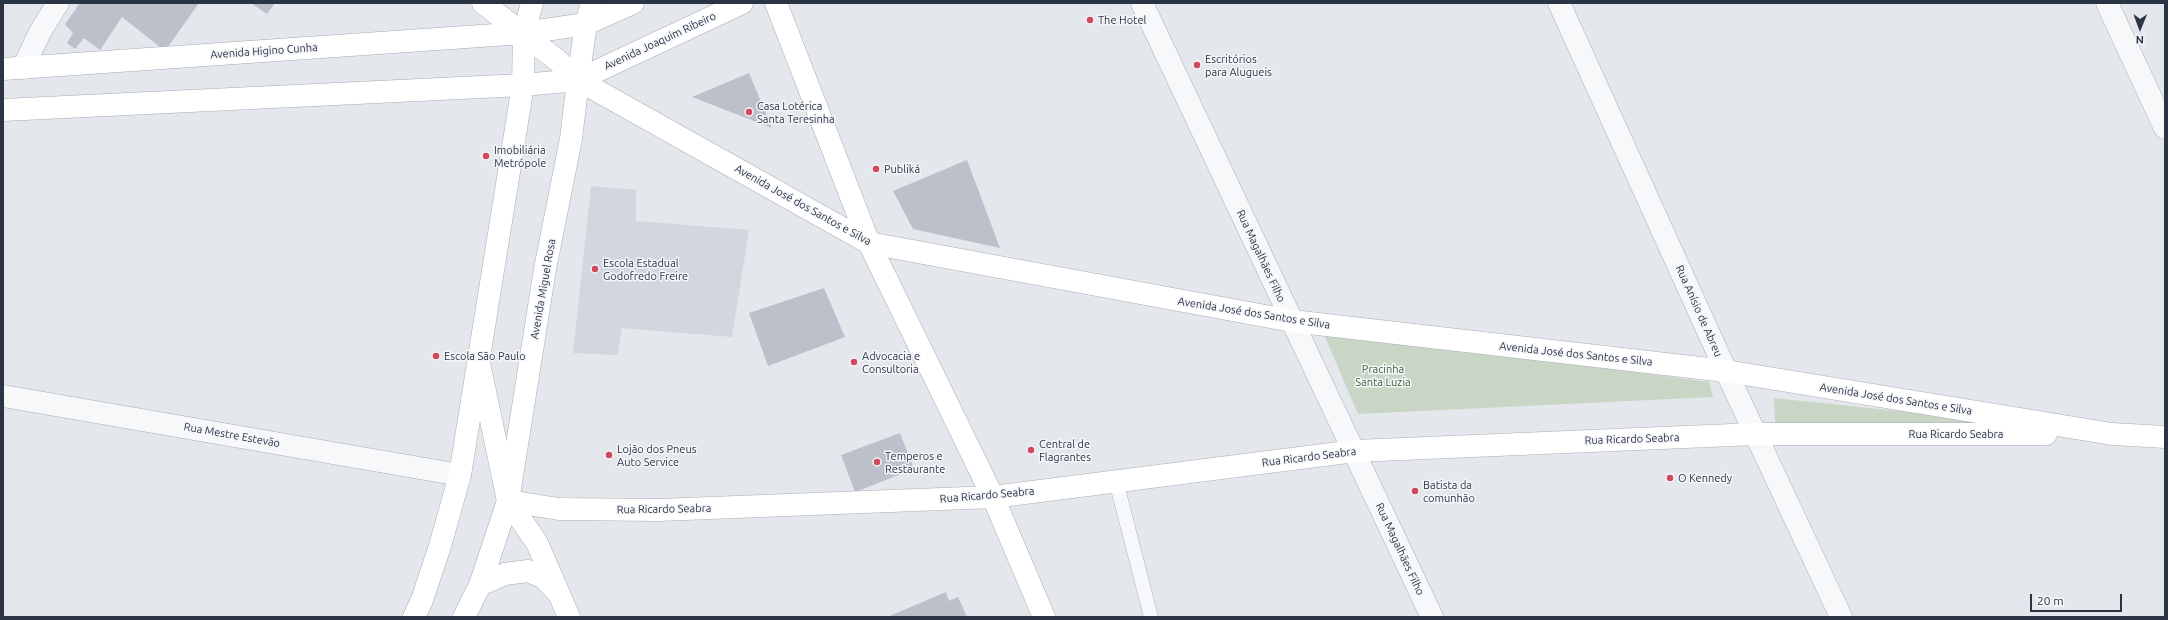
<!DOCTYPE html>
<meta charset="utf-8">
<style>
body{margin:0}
#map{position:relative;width:2168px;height:620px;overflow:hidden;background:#e4e7ec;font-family:Ubuntu,sans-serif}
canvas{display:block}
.frame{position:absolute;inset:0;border:4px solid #2b3445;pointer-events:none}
.north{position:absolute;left:2120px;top:8px;width:40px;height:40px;-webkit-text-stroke:3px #f4f6f9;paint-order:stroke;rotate:181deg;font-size:11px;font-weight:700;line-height:16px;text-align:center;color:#2b3445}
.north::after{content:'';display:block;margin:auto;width:14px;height:18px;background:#2b3445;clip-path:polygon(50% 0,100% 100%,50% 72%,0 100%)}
.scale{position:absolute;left:2030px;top:594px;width:92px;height:18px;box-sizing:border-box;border:2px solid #2b3445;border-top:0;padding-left:5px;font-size:12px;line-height:14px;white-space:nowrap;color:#2b3445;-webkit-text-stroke:3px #f4f6f9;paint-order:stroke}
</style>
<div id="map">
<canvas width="2168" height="620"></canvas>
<div class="frame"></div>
<div class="north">N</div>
<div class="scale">20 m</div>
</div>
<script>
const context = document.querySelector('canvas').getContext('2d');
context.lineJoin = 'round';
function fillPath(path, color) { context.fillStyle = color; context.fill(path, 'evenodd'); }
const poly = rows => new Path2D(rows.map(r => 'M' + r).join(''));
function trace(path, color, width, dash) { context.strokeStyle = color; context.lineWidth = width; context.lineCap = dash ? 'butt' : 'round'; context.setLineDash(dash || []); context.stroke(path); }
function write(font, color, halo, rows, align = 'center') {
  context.font = font + ' Ubuntu,sans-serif'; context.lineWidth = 3; context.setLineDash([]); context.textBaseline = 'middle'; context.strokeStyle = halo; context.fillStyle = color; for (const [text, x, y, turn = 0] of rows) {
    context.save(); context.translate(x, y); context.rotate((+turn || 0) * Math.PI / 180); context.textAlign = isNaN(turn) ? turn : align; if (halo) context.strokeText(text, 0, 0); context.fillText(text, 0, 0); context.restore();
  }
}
const built = poly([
 [591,186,636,190,636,221,749,230,732,337,622,328,618,355,573,353]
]);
const green = poly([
 [1322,330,1709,382,1713,397,1358,414],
 [1774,398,2050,427,1775,423]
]);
const building = poly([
 [80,3,199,3,165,51,122,17,100,50,84,38,75,49,67,43,73,33,65,24],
 [251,3,275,3,267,14],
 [749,73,772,128,692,97],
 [967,160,1000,248,913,229,893,191],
 [824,288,845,337,768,366,749,313],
 [900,433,914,469,855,492,841,455],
 [946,592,949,601,958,597,967,617,887,617]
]);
const service = poly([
 [1116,481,1151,617]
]);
const minor = poly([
 [1142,3,1432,617],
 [1559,3,1726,371,1841,617],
 [2107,3,2165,128],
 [23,68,40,32,58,3],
 [3,396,460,475]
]);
const secondary = poly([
 [483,3,557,60,578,80,869,243,1292,321,1726,371,2112,434,2165,437],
 [776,3,869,243,993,497,1044,617],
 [479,363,508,501,537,543,569,617],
 [508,501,559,509,659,510,993,497,1355,451,1756,434,2046,434]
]);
const primary = poly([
 [3,69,524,33,586,24,633,3],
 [3,110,523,85,578,80,742,3],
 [480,585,505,574,528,571,544,578,559,594],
 [414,617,422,600,440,546,460,475,523,85,524,33,532,3],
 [464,617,480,585,508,501,545,269,571,139,578,80,586,24,592,3]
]);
const markers = [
 [1090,20,4,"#d1495b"],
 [1197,65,4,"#d1495b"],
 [749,112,4,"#d1495b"],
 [486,156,4,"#d1495b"],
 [876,169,4,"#d1495b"],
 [595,269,4,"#d1495b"],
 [436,356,4,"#d1495b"],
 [854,362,4,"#d1495b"],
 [1031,450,4,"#d1495b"],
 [609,455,4,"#d1495b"],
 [877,462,4,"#d1495b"],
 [1670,478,4,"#d1495b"],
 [1415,491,4,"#d1495b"]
];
const poiNames = [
 ["The Hotel",1098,20],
 ["Escritórios",1205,59],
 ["para Alugueis",1205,72],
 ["Casa Lotérica",757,106],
 ["Santa Teresinha",757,119],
 ["Imobiliária",494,150],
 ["Metrópole",494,163],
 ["Publiká",884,169],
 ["Escola Estadual",603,263],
 ["Godofredo Freire",603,276],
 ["Escola São Paulo",444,356],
 ["Advocacia e",862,356],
 ["Consultoria",862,369],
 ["Central de",1039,444],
 ["Flagrantes",1039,457],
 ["Lojão dos Pneus",617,449],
 ["Auto Service",617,462],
 ["Temperos e",885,456],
 ["Restaurante",885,469],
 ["O Kennedy",1678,478],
 ["Batista da",1423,485],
 ["comunhão",1423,498]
];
const streetNames = [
 ["Avenida Joaquim Ribeiro",660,41,-25],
 ["Avenida Higino Cunha",264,51,-4],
 ["Avenida José dos Santos e Silva",803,205,29],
 ["Rua Magalhães Filho",1261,256,65],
 ["Avenida Miguel Rosa",543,289,-80],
 ["Rua Anísio de Abreu",1699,311,66],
 ["Avenida José dos Santos e Silva",1254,313,9],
 ["Avenida José dos Santos e Silva",1576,354,6],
 ["Avenida José dos Santos e Silva",1896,399,9],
 ["Rua Ricardo Seabra",1956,434],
 ["Rua Mestre Estevão",232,435,10],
 ["Rua Ricardo Seabra",1632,439,-2],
 ["Rua Ricardo Seabra",1309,457,-7],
 ["Rua Ricardo Seabra",987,495,-5],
 ["Rua Ricardo Seabra",664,509,-1],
 ["Rua Magalhães Filho",1400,549,65]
];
const parkNames = [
 ["Pracinha",1383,369],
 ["Santa Luzia",1383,382]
];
fillPath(built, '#d2d6de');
fillPath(green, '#c9d6c5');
fillPath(building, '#bbc0ca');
trace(service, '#a9aeb7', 15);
trace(minor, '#a9aeb7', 23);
trace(secondary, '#a9aeb7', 23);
trace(primary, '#a3abb8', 23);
trace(service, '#f7f8fa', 14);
trace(minor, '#f7f8fa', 22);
trace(secondary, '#fff', 22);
trace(primary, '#fff', 22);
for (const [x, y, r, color] of markers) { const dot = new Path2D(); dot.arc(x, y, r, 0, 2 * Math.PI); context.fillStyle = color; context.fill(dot); trace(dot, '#f4f6f9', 1.5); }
write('11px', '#2b3445', '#f4f6f9', poiNames, 'left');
write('11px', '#2b3445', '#f4f6f9', streetNames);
write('11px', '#3f6138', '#f4f6f9', parkNames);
</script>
